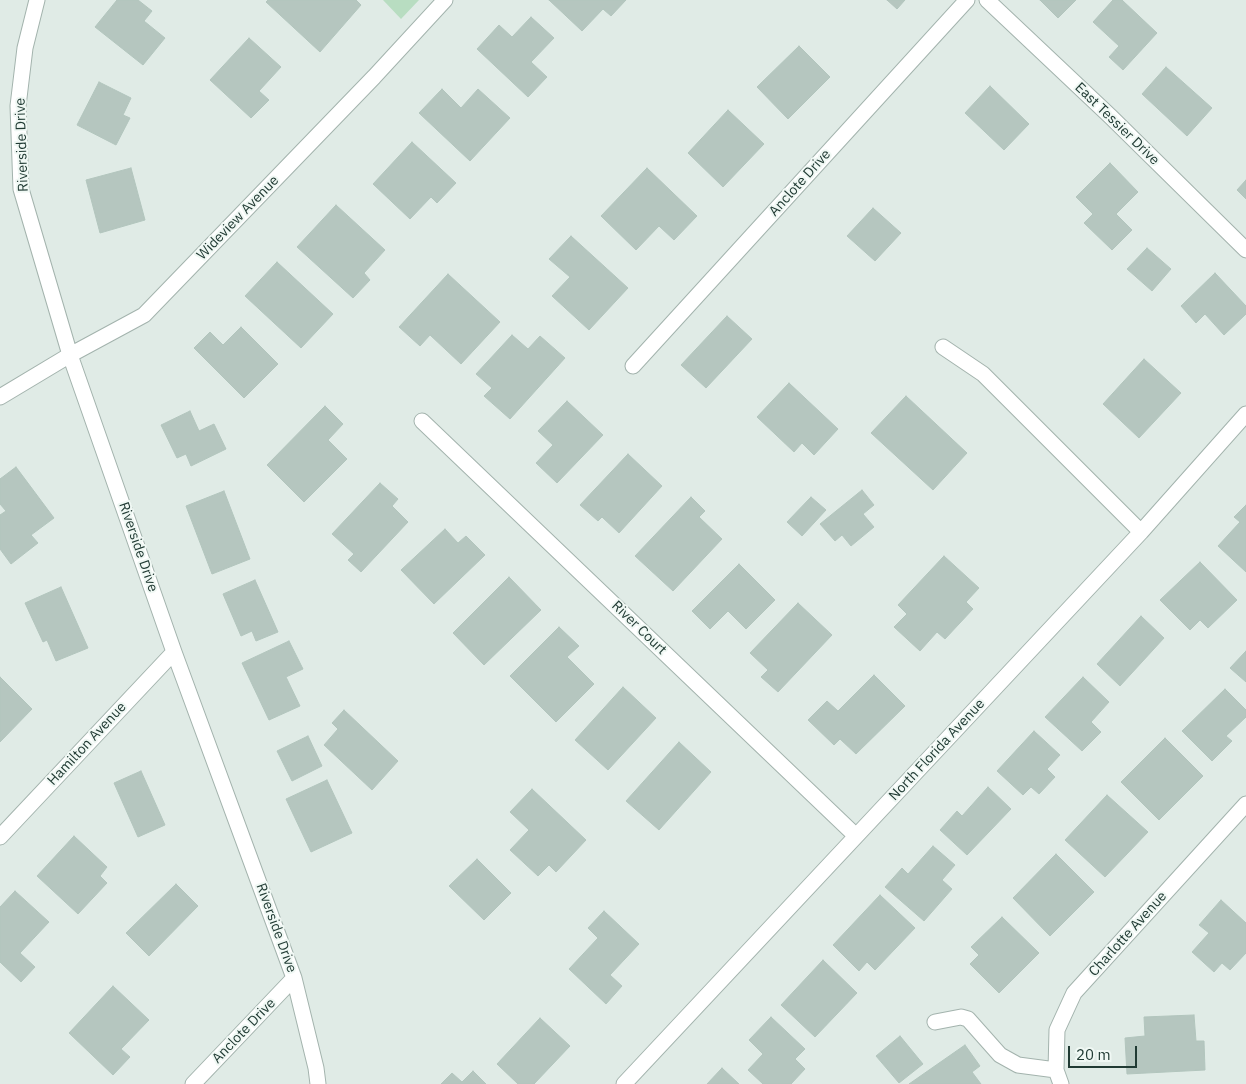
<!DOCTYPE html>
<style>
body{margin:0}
#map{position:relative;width:1246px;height:1084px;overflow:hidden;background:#e0ebe6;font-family:"IBM Plex Sans",sans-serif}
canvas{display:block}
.scale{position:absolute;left:1068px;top:1046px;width:69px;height:22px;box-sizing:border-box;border:2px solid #213b34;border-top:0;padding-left:6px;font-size:15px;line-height:18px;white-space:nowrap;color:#213b34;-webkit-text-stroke:4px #f0f8f4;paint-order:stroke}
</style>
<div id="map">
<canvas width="1246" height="1084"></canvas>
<div class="scale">20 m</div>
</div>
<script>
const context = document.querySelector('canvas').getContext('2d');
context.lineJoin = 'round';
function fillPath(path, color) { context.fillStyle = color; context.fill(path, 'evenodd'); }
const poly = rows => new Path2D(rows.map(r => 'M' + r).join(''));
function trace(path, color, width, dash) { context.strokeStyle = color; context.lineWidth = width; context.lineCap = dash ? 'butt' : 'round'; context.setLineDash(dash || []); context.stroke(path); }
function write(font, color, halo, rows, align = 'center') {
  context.font = font + ' "IBM Plex Sans",sans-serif'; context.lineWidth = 4; context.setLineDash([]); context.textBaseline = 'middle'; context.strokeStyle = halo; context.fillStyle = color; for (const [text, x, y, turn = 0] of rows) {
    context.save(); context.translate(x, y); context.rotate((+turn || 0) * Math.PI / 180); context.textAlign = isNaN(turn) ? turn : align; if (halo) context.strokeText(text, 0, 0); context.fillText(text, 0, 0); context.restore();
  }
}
const green = poly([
 [383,0,419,0,401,19]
]);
const building = poly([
 [117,0,138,0,152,11,144,21,165,38,143,65,95,27,117,0],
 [268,0,356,0,361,5,320,52,266,2,268,0],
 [549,0,626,0,611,16,603,9,582,31,549,0],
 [887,0,905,0,897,9,887,0],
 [1040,0,1076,0,1058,18,1040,0],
 [1113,0,1122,0,1157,33,1123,70,1109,57,1119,46,1093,22,1113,0],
 [531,17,554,38,531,62,547,77,528,97,477,49,499,25,512,37,531,17],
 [249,38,281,67,259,91,269,100,251,118,210,80,249,38],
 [799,46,830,77,788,119,757,87,799,46],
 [1166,67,1212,108,1187,136,1142,94,1166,67],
 [99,82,131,98,123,115,130,118,116,145,77,125,99,82],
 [990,86,1029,124,1004,150,965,113,990,86],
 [442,89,461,108,478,89,510,118,470,161,419,113,442,89],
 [728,110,764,144,723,187,688,153,728,110],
 [412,142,456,183,437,203,431,197,410,219,373,184,412,142],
 [1110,163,1138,192,1116,214,1132,230,1112,250,1084,223,1093,214,1076,197,1110,163],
 [131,168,145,220,100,233,86,180,131,168],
 [647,168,697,216,674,240,659,226,636,250,601,216,647,168],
 [1246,180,1246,199,1237,190,1246,180],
 [336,205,385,250,364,273,370,280,353,298,297,247,336,205],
 [873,208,901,233,875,261,847,236,873,208],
 [571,236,628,288,589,330,552,296,570,277,549,259,571,236],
 [1147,248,1171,269,1152,291,1127,269,1147,248],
 [277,262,333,314,301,348,245,296,277,262],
 [1215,273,1246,306,1246,314,1224,335,1205,314,1196,323,1181,306,1215,273],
 [448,274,500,322,461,364,430,335,420,346,399,327,448,274],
 [727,316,752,339,706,388,681,365,727,316],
 [241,327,278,364,244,398,194,348,210,332,223,345,241,327],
 [512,335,528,349,540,336,565,358,510,419,484,396,492,388,476,374,512,335],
 [1144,359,1181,393,1139,438,1103,404,1144,359],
 [789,383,838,429,814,455,802,443,794,452,757,417,789,383],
 [906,396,967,453,933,490,871,433,906,396],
 [567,401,603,435,557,483,536,463,553,445,538,431,567,401],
 [325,406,343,424,328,440,347,459,304,502,267,465,325,406],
 [190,411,199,431,214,424,226,449,191,466,186,454,177,458,161,425,190,411],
 [628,454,662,486,619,533,602,517,598,521,580,505,628,454],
 [16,467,54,518,31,535,38,543,11,564,0,549,0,515,6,511,0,504,0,479,16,467],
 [380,483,398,499,392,506,408,522,361,572,348,560,354,554,332,534,380,483],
 [862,490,874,505,863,514,874,527,851,546,842,535,835,541,820,524,862,490],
 [224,491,250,559,212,574,186,506,224,491],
 [691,497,705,511,699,517,722,539,673,591,635,556,691,497],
 [811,497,826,510,802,536,787,522,811,497],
 [1246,505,1246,572,1218,546,1240,522,1234,517,1246,505],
 [445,529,458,543,466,536,485,555,434,604,401,570,445,529],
 [944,556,979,588,966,602,973,609,945,639,937,632,920,651,894,627,907,614,898,605,944,556],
 [1200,562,1237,600,1208,628,1200,620,1190,630,1160,600,1200,562],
 [739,564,775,600,746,629,728,611,710,629,692,611,739,564],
 [509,577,541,610,484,665,453,633,509,577],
 [255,580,278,632,256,641,252,631,241,636,223,594,255,580],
 [61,587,88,648,56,661,47,640,43,642,25,603,61,587],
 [798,603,832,635,778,692,761,677,768,670,750,653,798,603],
 [1141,616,1164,638,1120,686,1097,664,1141,616],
 [559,627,579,646,567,657,594,684,556,722,510,676,559,627],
 [289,641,303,669,286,677,300,706,269,720,242,663,289,641],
 [1246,651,1246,682,1230,668,1246,651],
 [874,675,905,706,856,754,840,739,834,745,808,720,827,701,838,711,874,675],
 [0,677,32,709,0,742,0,677],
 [1083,677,1109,702,1091,722,1101,732,1082,751,1045,717,1083,677],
 [623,687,656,718,608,770,575,740,623,687],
 [1225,689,1246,710,1246,717,1226,736,1232,741,1212,761,1182,731,1225,689],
 [344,710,398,761,372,790,324,745,338,729,332,723,344,710],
 [1034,731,1060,755,1047,769,1055,777,1039,794,1031,787,1023,795,997,771,1034,731],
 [308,736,322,766,292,781,277,751,308,736],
 [1165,738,1203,776,1159,820,1121,782,1165,738],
 [679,742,711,772,659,830,626,801,679,742],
 [141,771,165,825,138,837,114,783,141,771],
 [327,780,352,833,311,852,286,799,327,780],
 [988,787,1011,809,967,855,940,830,957,811,962,816,988,787],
 [532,789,586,840,556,872,549,865,538,876,510,850,529,830,510,812,532,789],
 [1107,795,1148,832,1105,877,1065,840,1107,795],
 [74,836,107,867,100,876,107,883,78,914,37,876,74,836],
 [933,846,955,865,942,880,952,889,924,921,885,887,902,868,908,874,933,846],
 [1056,854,1094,892,1050,936,1013,898,1056,854],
 [477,859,511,893,484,920,449,886,477,859],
 [176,884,198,906,149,956,126,933,176,884],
 [15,891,49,922,20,953,35,967,21,982,0,962,0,907,15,891],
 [880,895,915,928,875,970,867,962,859,971,833,945,880,895],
 [1221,900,1246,923,1246,953,1230,970,1222,963,1214,972,1192,952,1209,933,1199,925,1221,900],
 [604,911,639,944,610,975,622,986,606,1004,569,969,598,938,588,928,604,911],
 [1002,917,1039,953,999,993,970,964,979,955,971,947,1002,917],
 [823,960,857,993,815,1037,781,1005,823,960],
 [113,986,149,1020,121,1049,130,1057,113,1075,69,1033,113,986],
 [1194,1015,1196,1041,1204,1041,1205,1070,1127,1074,1125,1038,1145,1036,1144,1017,1194,1015],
 [771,1017,805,1049,795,1059,805,1069,791,1084,763,1084,748,1070,763,1054,749,1040,771,1017],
 [540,1018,570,1046,534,1084,518,1084,497,1064,540,1018],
 [900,1036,923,1064,899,1083,876,1056,900,1036],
 [965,1045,980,1066,972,1072,981,1084,909,1084,965,1045],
 [722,1068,739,1084,707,1084,722,1068],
 [473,1071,486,1084,441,1084,452,1073,462,1082,473,1071]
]);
const minor = poly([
 [37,0,25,48,18,106,21,189,70,355,174,652,294,978,316,1068,318,1084],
 [987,0,1111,117,1246,250],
 [943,347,983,374,1141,532],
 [633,366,967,0],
 [0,397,70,355,144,315,374,77,445,0],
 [422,421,856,836],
 [0,837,174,652],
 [935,1022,961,1017,968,1019,1000,1055,1018,1065,1056,1070],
 [193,1084,294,978],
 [624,1084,1141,532,1246,414],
 [1061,1084,1056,1070,1057,1030,1074,993,1246,804]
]);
const streetNames = [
 ["East Tessier Drive",1117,124,44],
 ["Riverside Drive",22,145,-92],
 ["Anclote Drive",800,183,-48],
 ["Wideview Avenue",238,218,-46],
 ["Riverside Drive",138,547,71],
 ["River Court",639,628,44],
 ["Hamilton Avenue",87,744,-47],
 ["North Florida Avenue",937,750,-47],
 ["Riverside Drive",276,928,70],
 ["Charlotte Avenue",1128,934,-48],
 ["Anclote Drive",244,1031,-46]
];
fillPath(green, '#b8ddc1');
fillPath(building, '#b5c6bf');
trace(building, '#b2c5bd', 1);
trace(minor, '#a3b3ad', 17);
trace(minor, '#fff', 15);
write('14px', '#213b34', '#f0f8f4', streetNames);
</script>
